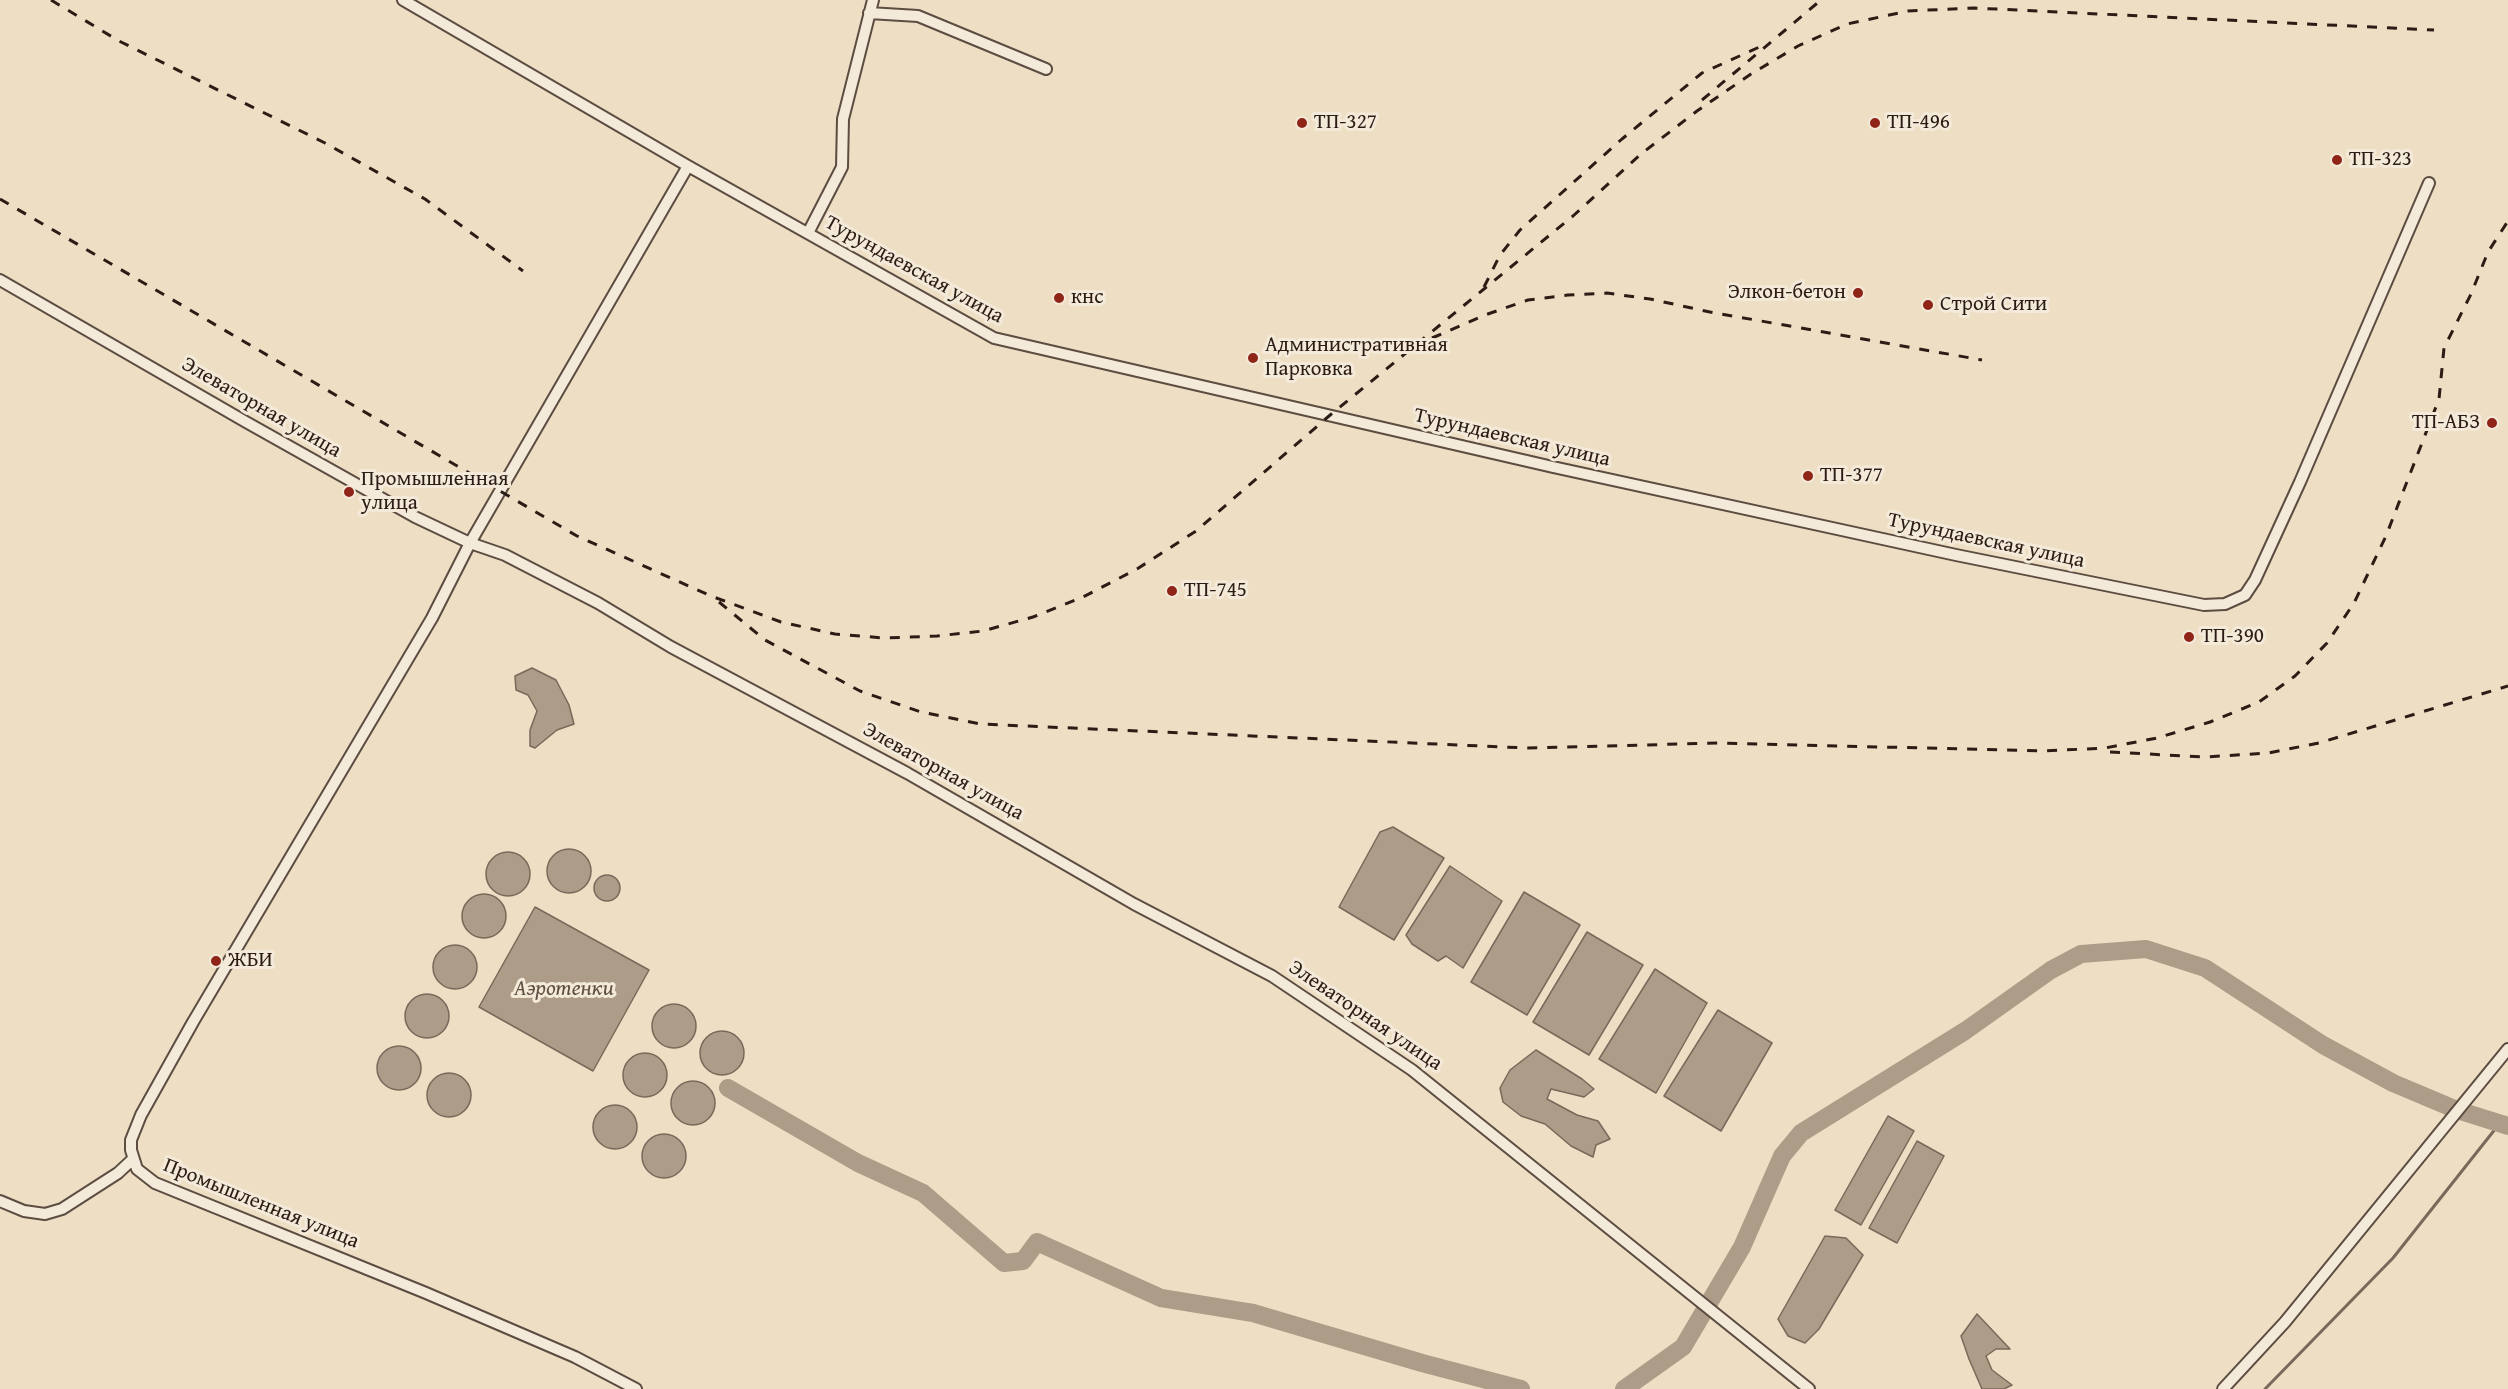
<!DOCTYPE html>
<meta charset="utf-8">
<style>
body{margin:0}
canvas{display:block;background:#eedec4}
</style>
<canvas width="2508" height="1389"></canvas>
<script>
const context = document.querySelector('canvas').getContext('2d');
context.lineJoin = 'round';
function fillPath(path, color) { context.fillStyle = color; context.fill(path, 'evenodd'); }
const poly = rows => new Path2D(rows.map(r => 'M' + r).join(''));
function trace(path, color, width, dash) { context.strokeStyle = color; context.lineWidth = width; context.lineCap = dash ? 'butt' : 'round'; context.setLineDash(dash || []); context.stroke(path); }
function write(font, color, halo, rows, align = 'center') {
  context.font = font + ' "Gentium Book Plus",serif'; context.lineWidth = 6; context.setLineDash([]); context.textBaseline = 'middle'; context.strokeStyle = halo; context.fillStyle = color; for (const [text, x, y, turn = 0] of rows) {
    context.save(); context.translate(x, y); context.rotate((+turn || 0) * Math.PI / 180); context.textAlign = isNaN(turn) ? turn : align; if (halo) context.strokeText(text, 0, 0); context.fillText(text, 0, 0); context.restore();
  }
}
const water = poly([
 [532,668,556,680,569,705,574,724,557,730,535,748,530,746,530,730,537,711,528,695,516,690,515,676,532,668],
 [1393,827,1444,858,1394,940,1339,907,1380,832,1393,827],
 '547 871a22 22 0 1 1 44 0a22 22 0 1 1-44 0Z',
 '486 874a22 22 0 1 1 44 0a22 22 0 1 1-44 0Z',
 [1450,866,1502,901,1463,968,1446,956,1438,961,1412,944,1406,935,1450,866],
 '594 888a13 13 0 1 1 26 0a13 13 0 1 1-26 0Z',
 [1524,892,1580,925,1527,1015,1471,982,1524,892],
 '462 916a22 22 0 1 1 44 0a22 22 0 1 1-44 0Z',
 [535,907,649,970,593,1071,479,1007,535,907],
 [1587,932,1643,965,1589,1055,1533,1022,1587,932],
 '433 967a22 22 0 1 1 44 0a22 22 0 1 1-44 0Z',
 [1655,969,1707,1003,1656,1093,1599,1059,1655,969],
 '405 1016a22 22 0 1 1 44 0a22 22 0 1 1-44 0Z',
 '652 1026a22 22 0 1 1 44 0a22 22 0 1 1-44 0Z',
 [1718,1010,1772,1043,1721,1131,1664,1096,1718,1010],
 '700 1053a22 22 0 1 1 44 0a22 22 0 1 1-44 0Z',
 '377 1068a22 22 0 1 1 44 0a22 22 0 1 1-44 0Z',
 [1536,1050,1582,1079,1594,1089,1584,1097,1551,1089,1547,1099,1577,1115,1598,1121,1610,1139,1596,1145,1593,1157,1571,1146,1545,1124,1521,1116,1503,1102,1500,1088,1510,1070,1536,1050],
 '623 1075a22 22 0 1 1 44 0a22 22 0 1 1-44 0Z',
 '427 1095a22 22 0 1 1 44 0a22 22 0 1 1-44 0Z',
 '671 1103a22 22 0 1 1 44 0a22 22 0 1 1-44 0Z',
 '593 1127a22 22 0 1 1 44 0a22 22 0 1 1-44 0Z',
 [1888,1116,1914,1131,1861,1225,1835,1210,1888,1116],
 '642 1156a22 22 0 1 1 44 0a22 22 0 1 1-44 0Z',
 [1917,1141,1944,1156,1897,1243,1869,1228,1917,1141],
 [1825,1236,1846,1238,1863,1255,1819,1329,1805,1343,1788,1336,1778,1319,1825,1236],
 [1977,1314,2010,1349,1996,1349,1986,1356,1992,1370,2012,1385,2004,1389,1982,1389,1969,1359,1961,1336,1977,1314]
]);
const stream = poly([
 [2265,1389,2393,1258,2500,1123]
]);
const river = poly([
 [728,1088,858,1163,923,1193,1004,1263,1023,1261,1037,1242,1161,1298,1253,1313,1422,1363,1521,1389],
 [1624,1389,1683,1347,1742,1247,1782,1156,1801,1133,1965,1031,2051,970,2081,954,2146,949,2205,968,2323,1045,2393,1083,2457,1110,2508,1126]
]);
const street = poly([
 [403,0,688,166,994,338,1553,467,1956,555,2204,605,2225,604,2245,595,2255,580,2300,482,2429,183],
 [869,13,918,16,1046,69],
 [808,233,842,167,843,119,873,0],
 [0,280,246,422,415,517,470,543,505,555,598,603,671,647,907,773,1134,904,1272,976,1412,1070,1809,1389],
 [0,1201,24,1211,45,1214,62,1209,118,1173,133,1159],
 [636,1389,575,1357,426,1293,155,1183,137,1169,131,1150,131,1140,141,1115,193,1022,432,618,470,543,688,166],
 [2223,1389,2285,1322,2508,1049]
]);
const rail = poly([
 [51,0,119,41,325,143,425,199,523,271],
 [1702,100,1821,0],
 [0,199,577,536,711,596,781,622,835,634,884,638,937,636,983,631,1033,617,1083,597,1137,569,1196,531,1329,416,1573,216,1641,154,1697,111,1751,74,1798,46,1847,24,1908,11,1974,8,2434,30],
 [1484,287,1500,255,1520,230,1622,139,1702,73,1766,44],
 [1432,338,1485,315,1528,300,1568,295,1607,293,1650,299,1710,312,1982,360],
 [719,602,765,640,860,691,921,712,980,724,1527,748,1720,743,2044,751,2105,748,2157,738,2210,722,2259,702,2295,676,2327,643,2354,603,2386,536,2439,399,2444,348,2471,294,2488,252,2508,221],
 [2110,752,2205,757,2268,753,2319,743,2508,686]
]);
const markers = [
 [1302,123,6,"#8f2418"],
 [1875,123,6,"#8f2418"],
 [2337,160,6,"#8f2418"],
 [1858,293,6,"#8f2418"],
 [1059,298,6,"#8f2418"],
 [1928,305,6,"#8f2418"],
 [1253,358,6,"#8f2418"],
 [2492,423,6,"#8f2418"],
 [1808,476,6,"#8f2418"],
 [349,492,6,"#8f2418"],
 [1172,591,6,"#8f2418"],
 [2189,637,6,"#8f2418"],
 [216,961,6,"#8f2418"]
];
const poiNames = [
 ["ТП-327",1314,123],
 ["ТП-496",1887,123],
 ["ТП-323",2349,160],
 ["Элкон-бетон",1846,293,"right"],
 ["кнс",1071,298],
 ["Строй Сити",1940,305],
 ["Административная",1265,346],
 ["Парковка",1265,370],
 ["ТП-АБЗ",2480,423,"right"],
 ["ТП-377",1820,476],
 ["Промышленная",361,480],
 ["улица",361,504],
 ["ТП-745",1184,591],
 ["ТП-390",2201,637],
 ["ЖБИ",228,961]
];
const streetNames = [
 ["Турундаевская улица",914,270,29],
 ["Элеваторная улица",261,408,30],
 ["Турундаевская улица",1512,438,13],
 ["Турундаевская улица",1986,541,12],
 ["Элеваторная улица",943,772,29],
 ["Элеваторная улица",1365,1016,34],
 ["Промышленная улица",261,1204,22]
];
const waterNames = [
 ["Аэротенки",564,989]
];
fillPath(water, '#ac9c88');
trace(water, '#79695a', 1.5);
trace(stream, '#79695a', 3);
trace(river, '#ac9c88', 18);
trace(street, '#5c4c41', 14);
trace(street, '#f4ead9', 10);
trace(rail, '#2c1c15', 3, [10, 10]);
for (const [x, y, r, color] of markers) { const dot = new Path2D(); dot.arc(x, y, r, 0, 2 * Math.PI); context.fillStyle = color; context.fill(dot); trace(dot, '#f4ead9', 2); }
write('21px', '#2c1c15', '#f4ead9', poiNames, 'left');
write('21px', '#2c1c15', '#f4ead9', streetNames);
write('italic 22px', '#5f4f43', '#f4ead9', waterNames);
</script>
